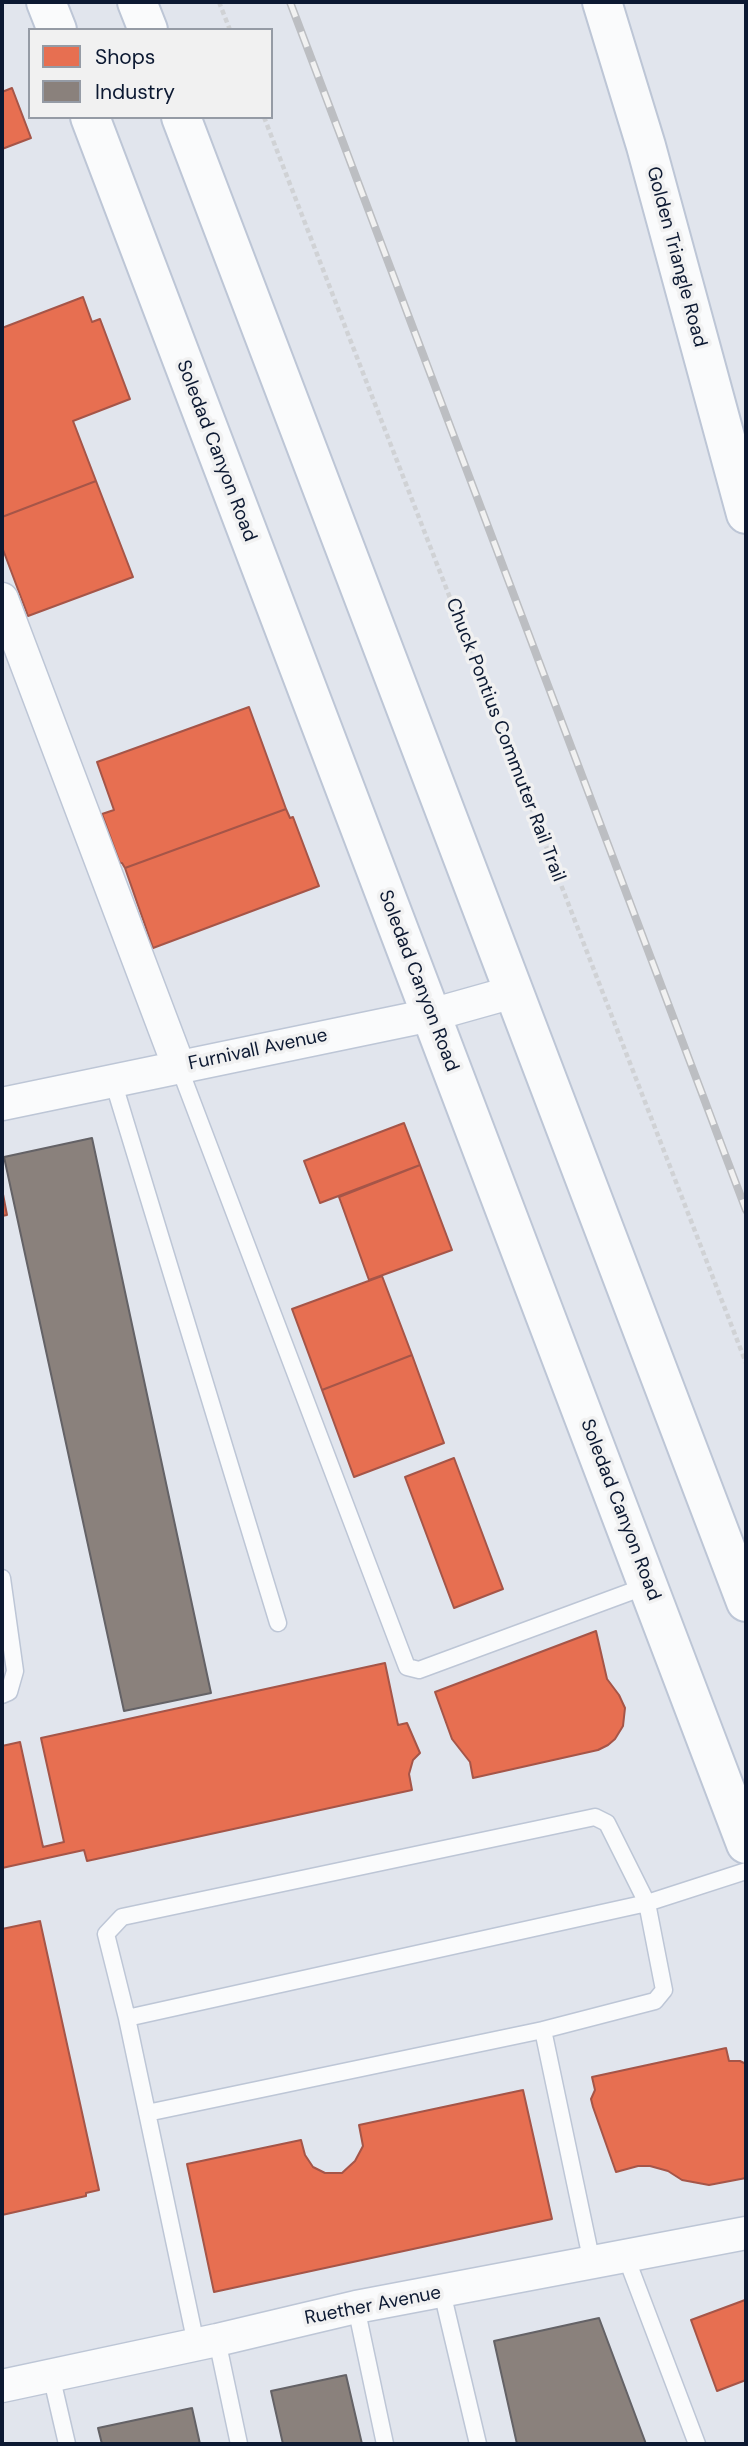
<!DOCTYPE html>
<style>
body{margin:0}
#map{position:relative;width:748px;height:2446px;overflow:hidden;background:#e1e5ed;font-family:"DM Sans",sans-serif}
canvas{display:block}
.frame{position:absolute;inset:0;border:4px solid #0c1932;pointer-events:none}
.legend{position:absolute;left:28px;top:28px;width:245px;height:91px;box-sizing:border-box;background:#f1f1f1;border:2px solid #959ba5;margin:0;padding:9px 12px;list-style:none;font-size:21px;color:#0c1932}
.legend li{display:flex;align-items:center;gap:14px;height:35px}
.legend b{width:35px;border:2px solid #959ba5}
</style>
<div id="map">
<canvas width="748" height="2446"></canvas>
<div class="frame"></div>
<ul class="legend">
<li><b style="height:19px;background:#e76f51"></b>Shops</li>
<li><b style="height:19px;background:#8a817c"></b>Industry</li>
</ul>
</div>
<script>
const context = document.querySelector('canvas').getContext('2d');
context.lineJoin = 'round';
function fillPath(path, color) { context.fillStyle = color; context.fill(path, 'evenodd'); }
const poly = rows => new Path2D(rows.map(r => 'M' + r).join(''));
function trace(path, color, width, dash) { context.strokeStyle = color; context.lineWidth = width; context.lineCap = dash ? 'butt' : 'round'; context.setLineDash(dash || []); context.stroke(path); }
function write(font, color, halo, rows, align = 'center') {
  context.font = font + ' "DM Sans",sans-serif'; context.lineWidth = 7; context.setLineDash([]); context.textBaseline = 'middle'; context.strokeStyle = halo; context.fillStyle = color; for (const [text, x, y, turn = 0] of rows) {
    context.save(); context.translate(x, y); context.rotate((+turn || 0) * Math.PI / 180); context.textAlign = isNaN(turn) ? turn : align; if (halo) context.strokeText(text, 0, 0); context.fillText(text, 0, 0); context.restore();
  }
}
const shops = poly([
 [12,88,31,138,2,149,2,92,12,88],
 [83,297,92,322,100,319,130,399,73,421,96,481,2,517,2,328,83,297],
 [96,481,133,577,28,616,2,547,2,517,96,481],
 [249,707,286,809,125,868,122,863,120,863,102,814,114,810,97,762,249,707],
 [286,809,290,818,293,817,319,886,153,948,125,868,286,809],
 [404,1123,420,1165,320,1203,304,1161,404,1123],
 [420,1165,452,1250,369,1280,339,1197,420,1165],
 [2,1189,7,1215,2,1216,2,1189],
 [382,1276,412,1355,322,1390,292,1309,382,1276],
 [412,1355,444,1443,354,1477,322,1390,412,1355],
 [454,1458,503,1589,454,1608,405,1477,454,1458],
 [596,1631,607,1679,619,1695,625,1708,623,1726,615,1739,608,1745,598,1750,473,1778,470,1762,452,1739,435,1692,596,1631],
 [385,1663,398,1725,407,1723,420,1753,413,1760,409,1774,412,1790,87,1861,84,1850,2,1868,2,1746,20,1742,43,1847,64,1842,41,1738,385,1663],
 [40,1921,99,2190,86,2193,86,2196,2,2215,2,1929,40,1921],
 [726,2048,729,2061,740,2061,746,2064,746,2178,709,2185,682,2180,668,2171,650,2166,638,2166,616,2172,593,2107,591,2099,595,2090,592,2077,726,2048],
 [523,2090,552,2219,214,2292,187,2164,301,2140,305,2155,313,2167,325,2173,342,2173,355,2161,363,2146,359,2125,523,2090],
 [745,2300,746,2380,717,2391,691,2320,745,2300]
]);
const industry = poly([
 [92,1138,211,1693,124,1711,4,1157,92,1138],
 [599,2318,646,2444,517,2444,494,2341,599,2318],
 [346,2375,362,2444,283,2444,271,2391,346,2375],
 [192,2408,200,2444,102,2444,98,2428,192,2408]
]);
const path = poly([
 [219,2,230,30],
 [264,117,746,1363]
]);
const lane = poly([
 [179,1067,407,1667,419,1670,649,1585],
 [113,1081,278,1623],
 [2,1578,15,1671,9,1692,2,1695],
 [127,2018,106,1934,122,1917,595,1817,607,1823,647,1903,664,1990,655,2001,543,2030],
 [147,2113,543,2030,592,2263],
 [626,2257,697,2444],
 [442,2292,478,2444],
 [356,2307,385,2444],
 [217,2340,239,2444],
 [196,2344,127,2018,647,1903,746,1871],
 [51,2375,67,2444]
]);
const street = poly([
 [2,599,179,1067],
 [2,1104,431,1015,513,992],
 [2,2386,217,2340,356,2307,746,2233]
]);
const secondary = poly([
 [602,2,646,146,746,514]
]);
const primary = poly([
 [46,2,57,30],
 [137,2,148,30],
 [90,117,746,1844],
 [181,117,746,1602]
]);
const rail = poly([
 [290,2,746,1210]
]);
const streetNames = [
 ["Golden Triangle Road",676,257,75],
 ["Soledad Canyon Road",216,451,69],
 ["Chuck Pontius Commuter Rail Trail",505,740,69],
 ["Soledad Canyon Road",418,981,69],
 ["Furnivall Avenue",258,1050,-12],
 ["Soledad Canyon Road",620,1510,69],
 ["Ruether Avenue",373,2306,-11]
];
fillPath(shops, '#e76f51');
trace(shops, '#a55548', 2);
fillPath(industry, '#8a817c');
trace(industry, '#646266', 2);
trace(lane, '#bdc6d6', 19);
trace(street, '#bdc6d6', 35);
trace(secondary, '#bdc6d6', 42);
trace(primary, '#bdc6d6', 42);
trace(path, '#d0d2d5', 4.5, [5, 3.5]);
trace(lane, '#fafbfc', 16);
trace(street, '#fafbfc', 32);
trace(secondary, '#fafbfc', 38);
trace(primary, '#fafbfc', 38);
trace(rail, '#bcbec2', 8);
trace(rail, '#f1f1f1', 5, [16]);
write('19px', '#0c1932', '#f1f1f1', streetNames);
</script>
